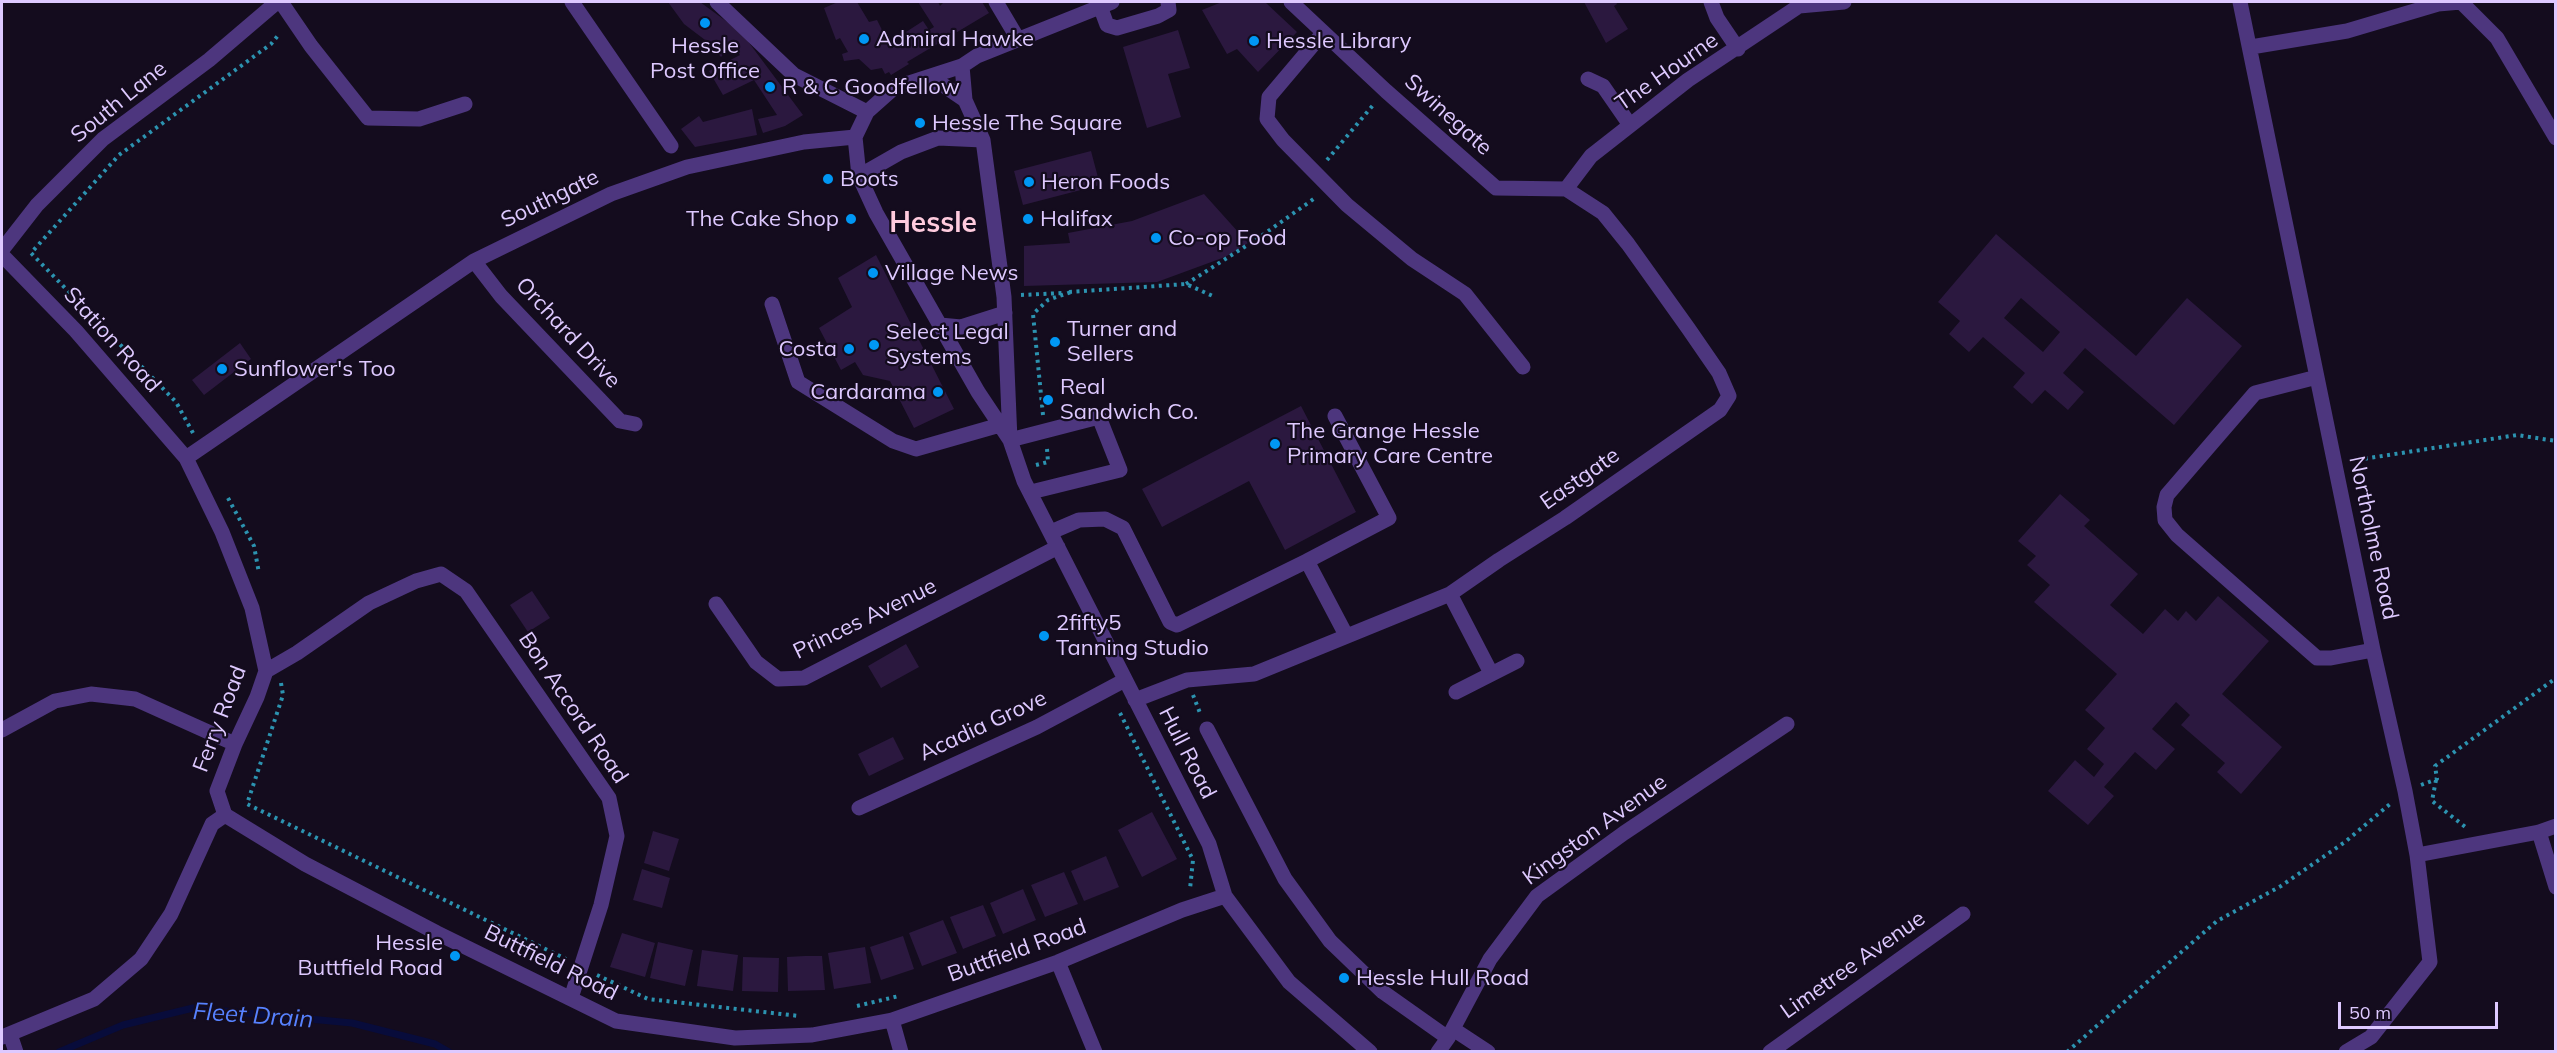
<!DOCTYPE html>
<style>
body{margin:0}
#map{position:relative;width:2557px;height:1053px;overflow:hidden;background:#140c1e;font-family:Mulish,sans-serif}
canvas{display:block}
.frame{position:absolute;inset:0;border:3px solid #dec9ff;pointer-events:none}
.scale{position:absolute;left:2338px;top:1002px;width:160px;height:27px;box-sizing:border-box;border:3px solid #dec9ff;border-top:0;padding-left:8px;font-size:18px;line-height:21px;white-space:nowrap;color:#dec9ff;-webkit-text-stroke:4px #140c1e;paint-order:stroke}
</style>
<div id="map">
<canvas width="2557" height="1053"></canvas>
<div class="frame"></div>
<div class="scale">50 m</div>
</div>
<script>
const context = document.querySelector('canvas').getContext('2d');
context.lineJoin = 'round';
const poly = rows => new Path2D(rows.map(r => 'M' + r).join(''));
function trace(path, color, width, dash) { context.strokeStyle = color; context.lineWidth = width; context.lineCap = dash ? 'butt' : 'round'; context.setLineDash(dash || []); context.stroke(path); }
function fillPath(path, color) { context.fillStyle = color; context.fill(path, 'evenodd'); }
function write(font, color, halo, rows, align = 'center') {
  context.font = font + ' Mulish,sans-serif'; context.lineWidth = 4.5; context.setLineDash([]); context.textBaseline = 'middle'; context.strokeStyle = halo; context.fillStyle = color; for (const [text, x, y, turn = 0] of rows) {
    context.save(); context.translate(x, y); context.rotate((+turn || 0) * Math.PI / 180); context.textAlign = isNaN(turn) ? turn : align; if (halo) context.strokeText(text, 0, 0); context.fillText(text, 0, 0); context.restore();
  }
}
const stream = poly([
 [59,1052,123,1025,193,1008,352,1023,435,1044,449,1052]
]);
const building = poly([
 [668,2,700,2,741,32,803,115,785,126,763,133,758,119,777,115,754,80,723,95,709,71,740,55,731,45,721,57,709,43,684,24],
 [838,2,857,2,869,22,877,20,889,44,894,41,898,47,911,39,906,32,923,21,929,30,934,27,918,2,938,2,940,6,944,2,982,2,989,13,907,62,909,64,891,75,889,72,885,74,882,68,871,70,859,59,844,61,842,54,848,52,840,38,836,40,824,8],
 [1222,2,1265,2,1297,32,1258,72,1237,49,1227,54,1202,10],
 [1584,2,1616,2,1617,4,1614,6,1628,29,1606,43],
 [1178,30,1190,68,1168,74,1181,117,1147,128,1123,47],
 [752,109,757,135,695,147,681,129,699,116,703,122],
 [1091,151,1100,185,1023,205,1014,171],
 [1204,194,1248,243,1225,257,1157,282,1024,286,1024,246,1070,243,1068,233,1132,221],
 [1996,234,2136,356,2187,298,2242,346,2174,425,2085,348,2063,373,2084,392,2068,410,2045,390,2032,404,2013,387,2025,373,1983,337,1969,352,1949,334,1960,321,1938,302],
 [2021,298,2060,332,2043,352,2004,318],
 [876,255,954,409,914,428,890,381,863,375,855,362,841,370,819,328,852,307,838,278],
 [240,343,251,359,204,395,192,380],
 [1301,406,1356,512,1285,550,1249,481,1162,527,1142,489],
 [2060,494,2090,520,2084,526,2138,574,2110,605,2143,634,2165,609,2178,621,2186,611,2196,621,2218,596,2269,641,2222,694,2282,747,2241,794,2217,772,2225,763,2181,725,2190,715,2176,702,2152,729,2175,749,2156,770,2135,752,2104,787,2114,796,2088,825,2048,791,2075,760,2094,777,2104,764,2087,749,2105,728,2085,710,2117,674,2034,602,2050,585,2027,565,2036,556,2018,541],
 [532,591,550,618,528,632,510,605],
 [906,644,919,667,881,688,868,666],
 [893,737,904,759,869,776,858,754],
 [1152,812,1177,859,1142,877,1118,830],
 [653,831,679,839,669,871,644,863],
 [1106,856,1119,887,1084,901,1071,871],
 [642,869,670,878,662,908,633,900],
 [1064,872,1078,904,1045,917,1031,885],
 [1023,889,1036,920,1003,934,990,903],
 [983,905,996,936,963,949,950,917],
 [943,920,957,953,922,966,909,933],
 [622,933,655,943,645,977,610,967],
 [903,936,914,969,881,980,870,947],
 [658,942,693,950,685,986,650,978],
 [865,947,871,983,834,989,828,953],
 [702,950,738,955,733,991,697,986],
 [805,956,822,956,825,990,788,991,787,957],
 [743,957,779,958,778,992,742,991]
]);
const path = poly([
 [1327,160,1374,104],
 [1186,284,1257,239,1315,198],
 [1069,292,1186,284,1215,297],
 [1021,295,1062,293],
 [1043,415,1033,314,1048,300,1071,292],
 [193,433,176,402,31,253,119,155,271,44,280,33],
 [2350,461,2517,435,2556,441],
 [1036,465,1048,462,1047,449],
 [228,498,254,546,259,573],
 [281,683,283,695,247,804,566,959],
 [1193,695,1200,713],
 [1120,713,1193,860,1190,889],
 [2436,780,2432,801,2468,829],
 [2421,785,2437,779,2435,766,2556,678],
 [597,975,648,999,799,1016],
 [857,1006,899,996],
 [2067,1052,2217,921,2281,886,2345,842,2390,804]
]);
const minor = poly([
 [281,2,311,46,368,118,419,119,465,104],
 [572,2,671,146],
 [717,2,794,75,867,112],
 [996,2,1018,39],
 [1711,2,1717,18,1738,49],
 [2240,2,2373,650,2405,791,2417,855,2430,962,2371,1037,2346,1052],
 [1100,6,1107,25,1117,28,1158,16,1169,10,1168,2],
 [1799,6,1844,2],
 [1323,33,1269,97,1267,119,1283,140,1347,205,1412,259,1465,294,1523,367],
 [2251,47,2347,31,2438,4,2461,2,2497,38,2556,138],
 [962,66,965,100],
 [1588,79,1603,86,1630,125],
 [908,83,943,85,965,100,983,140,1004,297,1010,440],
 [855,137,859,176,876,213,978,392,1010,440,1024,481,1209,844,1225,896,1289,982,1370,1052],
 [855,137,867,112,894,88,962,66,977,56,1112,2],
 [859,176,901,152,938,138,983,140],
 [1566,189,1591,156,1688,80,1805,2],
 [2,250,37,205,103,139,209,60,277,2],
 [2,255,76,331,186,458,222,532,252,608,266,671,257,697,235,744,217,791,225,815,212,824,171,914,141,959,94,999,2,1037],
 [474,261,501,296,620,421,635,424],
 [772,304,798,382,893,441,916,449,1000,425],
 [940,325,961,327,1005,313],
 [2317,377,2255,393,2167,495,2164,507,2165,520,2177,535,2317,658,2331,658,2373,650],
 [1010,440,1099,417,1120,470,1031,492],
 [186,458,474,261,611,194,687,167,804,142,855,137],
 [1051,532,1079,520,1105,519,1123,528,1170,622,1177,625,1307,561,1346,635],
 [1307,561,1389,518,1335,416],
 [1450,594,1491,673],
 [716,604,756,662,778,679,804,678,1058,547],
 [266,671,297,653,369,603,416,581,441,574,466,591,609,798,617,836,601,905,571,998],
 [1456,692,1517,661],
 [1135,700,1187,680,1254,674,1450,594,1499,560,1565,518,1720,410,1729,396,1719,373,1688,328,1628,244,1603,213,1566,189,1496,188,1386,91,1291,2],
 [1207,729,1285,879,1330,941,1383,992,1448,1038],
 [2,730,55,701,91,694,135,699,235,744],
 [859,808,1037,727,1125,680],
 [225,815,305,864,437,933,616,1021,735,1038,812,1035,892,1020,1058,962,1182,910,1225,896],
 [2539,832,2556,887],
 [2417,855,2539,832,2556,826],
 [1058,962,1095,1052],
 [892,1020,901,1052],
 [1453,1029,1488,1052],
 [10,1034,16,1052],
 [1438,1052,1448,1038,1490,959,1537,896,1624,833,1787,724],
 [1770,1052,1963,914]
]);
const markers = [
 [705,23,6,"#0097f4"],
 [864,39,6,"#0097f4"],
 [1254,41,6,"#0097f4"],
 [770,87,6,"#0097f4"],
 [920,123,6,"#0097f4"],
 [828,179,6,"#0097f4"],
 [1029,182,6,"#0097f4"],
 [851,219,6,"#0097f4"],
 [1028,219,6,"#0097f4"],
 [1156,238,6,"#0097f4"],
 [873,273,6,"#0097f4"],
 [1055,342,6,"#0097f4"],
 [874,345,6,"#0097f4"],
 [849,349,6,"#0097f4"],
 [222,369,6,"#0097f4"],
 [938,392,6,"#0097f4"],
 [1048,400,6,"#0097f4"],
 [1275,444,6,"#0097f4"],
 [1044,636,6,"#0097f4"],
 [455,956,6,"#0097f4"],
 [1344,978,6,"#0097f4"]
];
const poiNames = [
 ["Admiral Hawke",876,39],
 ["Hessle Library",1266,41],
 ["Hessle",705,46,"center"],
 ["Post Office",705,71,"center"],
 ["R & C Goodfellow",782,87],
 ["Hessle The Square",932,123],
 ["Boots",840,179],
 ["Heron Foods",1041,182],
 ["The Cake Shop",839,219,"right"],
 ["Halifax",1040,219],
 ["Co-op Food",1168,238],
 ["Village News",885,273],
 ["Turner and",1067,329],
 ["Sellers",1067,354],
 ["Select Legal",886,332],
 ["Systems",886,357],
 ["Costa",837,349,"right"],
 ["Sunflower's Too",234,369],
 ["Real",1060,387],
 ["Sandwich Co.",1060,412],
 ["Cardarama",926,392,"right"],
 ["The Grange Hessle",1287,431],
 ["Primary Care Centre",1287,456],
 ["2fifty5",1056,623],
 ["Tanning Studio",1056,648],
 ["Hessle",443,943,"right"],
 ["Buttfield Road",443,968,"right"],
 ["Hessle Hull Road",1356,978]
];
const streetNames = [
 ["The Hourne",1667,72,-35],
 ["South Lane",119,102,-39],
 ["Swinegate",1448,115,42],
 ["Southgate",550,199,-26],
 ["Orchard Drive",568,333,47],
 ["Station Road",112,340,48],
 ["Eastgate",1580,479,-35],
 ["Northolme Road",2373,538,78],
 ["Princes Avenue",865,619,-26],
 ["Bon Accord Road",573,708,56],
 ["Ferry Road",220,719,-69],
 ["Acadia Grove",983,726,-25],
 ["Hull Road",1187,753,63],
 ["Kingston Avenue",1595,830,-36],
 ["Buttfield Road",1017,951,-20],
 ["Buttfield Road",551,963,26],
 ["Limetree Avenue",1853,965,-35]
];
const waterNames = [
 ["Fleet Drain",253,1016,4]
];
const districtNames = [
 ["Hessle",933,224]
];
trace(stream, '#080c3b', 7);
fillPath(building, '#2b183f');
trace(path, '#2c93b0', 4, [3, 4.5]);
trace(minor, '#4d367e', 15);
for (const [x, y, r, color] of markers) { const dot = new Path2D(); dot.arc(x, y, r, 0, 2 * Math.PI); context.fillStyle = color; context.fill(dot); trace(dot, '#140c1e', 2); }
write('22px', '#dec9ff', '#140c1e', poiNames, 'left');
write('22px', '#dec9ff', '#140c1e', streetNames);
write('italic 24px', '#5782ff', '#140c1e', waterNames);
write('bold 28px', '#ffcbde', '#140c1e', districtNames);
</script>
